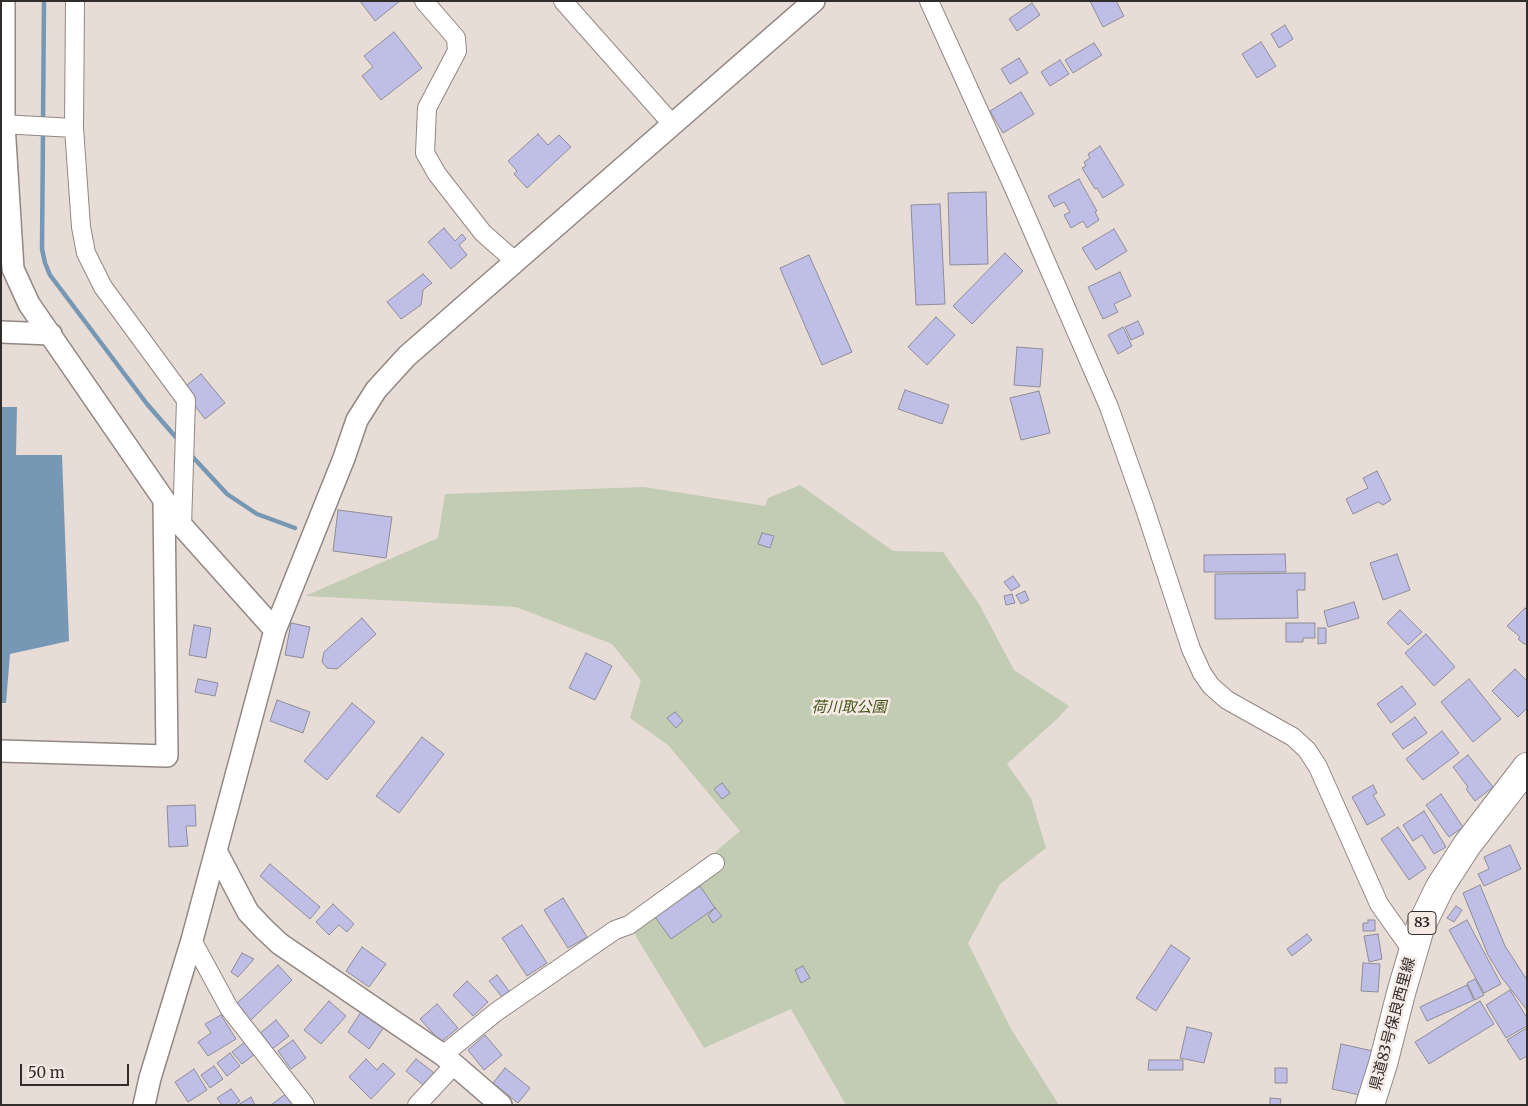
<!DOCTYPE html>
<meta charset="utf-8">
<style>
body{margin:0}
#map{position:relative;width:1528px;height:1106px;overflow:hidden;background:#e8dcd7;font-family:Merriweather,serif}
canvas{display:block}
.frame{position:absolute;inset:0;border:2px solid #312d2b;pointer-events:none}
.scale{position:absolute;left:20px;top:1064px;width:109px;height:22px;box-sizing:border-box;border:2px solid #312d2b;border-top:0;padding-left:6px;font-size:15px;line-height:18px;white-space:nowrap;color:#312d2b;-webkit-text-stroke:4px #f5eae4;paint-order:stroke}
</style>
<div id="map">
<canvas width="1528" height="1106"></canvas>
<div class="frame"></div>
<div class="scale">50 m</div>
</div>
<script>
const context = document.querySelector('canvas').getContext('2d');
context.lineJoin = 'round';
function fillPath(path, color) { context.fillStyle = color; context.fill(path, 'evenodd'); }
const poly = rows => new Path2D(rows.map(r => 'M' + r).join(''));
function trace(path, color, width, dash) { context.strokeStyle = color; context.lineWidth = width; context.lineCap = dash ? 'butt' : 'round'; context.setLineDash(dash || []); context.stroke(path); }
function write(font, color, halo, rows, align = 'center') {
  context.font = font + ' Merriweather,"Noto Sans JP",serif'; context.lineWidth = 5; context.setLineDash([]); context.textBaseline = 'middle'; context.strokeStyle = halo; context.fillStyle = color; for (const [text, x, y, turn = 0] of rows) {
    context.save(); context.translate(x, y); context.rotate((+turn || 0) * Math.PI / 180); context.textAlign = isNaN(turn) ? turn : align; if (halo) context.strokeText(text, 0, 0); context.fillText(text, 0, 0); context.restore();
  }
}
const green = poly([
 [800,485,893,551,943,552,979,604,1014,670,1069,706,1057,719,1007,764,1031,798,1046,848,1000,884,968,943,1011,1029,1059,1105,846,1105,791,1009,704,1048,629,925,740,831,668,745,630,718,641,680,612,644,516,607,305,596,438,538,445,494,644,487,765,506,768,498]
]);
const water = poly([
 [1,407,17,407,16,455,62,455,69,641,10,654,6,703,1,703]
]);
const stream = poly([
 [43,123,44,1],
 [43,131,42,249,45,263,50,275,147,404,180,442],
 [190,454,227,494,257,514,295,528]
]);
const building = poly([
 [360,1,400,1,375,21,360,1],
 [1090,1,1116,1,1124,16,1103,27,1090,1],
 [1032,3,1040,15,1017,31,1009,19,1032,3],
 [1285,25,1293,39,1279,48,1271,34,1285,25],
 [394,32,422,68,381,100,362,76,373,67,364,56,394,32],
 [1261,42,1276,66,1257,78,1242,54,1261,42],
 [1094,43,1102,55,1073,73,1065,60,1094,43],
 [1019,58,1028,73,1010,84,1001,69,1019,58],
 [1060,60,1069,74,1050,86,1041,72,1060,60],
 [1021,92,1034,114,1003,133,990,111,1021,92],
 [538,134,548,145,559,135,571,147,527,188,514,174,517,171,508,161,538,134],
 [1100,146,1124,185,1103,198,1097,188,1095,189,1082,168,1086,166,1084,162,1090,158,1088,154,1100,146],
 [1079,179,1097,211,1095,212,1099,220,1087,228,1083,221,1071,228,1064,215,1070,212,1064,202,1054,207,1048,196,1079,179],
 [986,192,988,264,950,265,948,193,986,192],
 [940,204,945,304,916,305,911,205,940,204],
 [444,228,455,241,462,234,466,239,459,245,467,255,451,269,428,242,444,228],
 [1114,229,1127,251,1096,270,1082,248,1114,229],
 [1005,253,1023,271,972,324,953,306,1005,253],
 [809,255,852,352,822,365,780,268,809,255],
 [1120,272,1131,296,1114,304,1118,312,1103,319,1088,287,1120,272],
 [423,274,432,283,423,290,421,305,401,319,387,302,423,274],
 [936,317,955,335,927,365,908,347,936,317],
 [1138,321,1144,334,1131,340,1125,327,1138,321],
 [1123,327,1132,346,1118,354,1108,335,1123,327],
 [1017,347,1043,349,1040,387,1014,385,1017,347],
 [201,374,225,403,205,419,182,389,201,374],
 [905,390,949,405,942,424,898,409,905,390],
 [1039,391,1050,433,1021,440,1010,398,1039,391],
 [1377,471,1391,500,1383,505,1378,502,1353,514,1346,499,1368,488,1363,478,1377,471],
 [338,510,392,517,386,558,333,551,338,510],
 [762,533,774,536,770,548,758,544,762,533],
 [1285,554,1286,572,1204,572,1204,555,1285,554],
 [1397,554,1410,590,1383,600,1370,563,1397,554],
 [1305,573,1305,590,1297,590,1298,618,1215,619,1215,574,1305,573],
 [1013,576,1020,586,1011,591,1004,582,1013,576],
 [1025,591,1029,600,1021,604,1016,595,1025,591],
 [1012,594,1015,603,1006,605,1004,596,1012,594],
 [1354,602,1359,618,1328,627,1324,611,1354,602],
 [1525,608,1527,610,1527,644,1524,644,1518,639,1520,637,1507,626,1525,608],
 [1400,610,1422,632,1408,645,1387,623,1400,610],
 [362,618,376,634,337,669,327,668,322,662,324,652,362,618],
 [291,623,310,627,303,658,285,655,291,623],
 [1286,623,1315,623,1315,638,1303,638,1303,642,1286,642,1286,623],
 [194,625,211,628,206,658,189,655,194,625],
 [1318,628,1326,628,1326,643,1318,644,1318,628],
 [1426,634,1455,667,1434,686,1405,653,1426,634],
 [586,653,612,666,595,700,569,688,586,653],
 [1515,669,1527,681,1527,708,1518,717,1492,691,1515,669],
 [198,679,218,683,215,696,195,692,198,679],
 [1469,679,1501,719,1473,742,1441,702,1469,679],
 [1402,686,1416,704,1391,723,1377,704,1402,686],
 [277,700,310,712,303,733,270,721,277,700],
 [352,703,375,722,327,780,304,761,352,703],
 [675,712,683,721,676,728,667,718,675,712],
 [1415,717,1427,733,1403,749,1392,734,1415,717],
 [1442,731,1459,753,1423,780,1406,759,1442,731],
 [422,737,444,754,399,813,376,796,422,737],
 [1468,755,1493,787,1475,801,1466,789,1468,787,1453,767,1468,755],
 [722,783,730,793,722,799,714,789,722,783],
 [1373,785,1377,793,1373,795,1385,815,1367,825,1352,797,1373,785],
 [1441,794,1463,827,1449,837,1426,805,1441,794],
 [195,805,196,826,186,826,188,846,169,847,167,806,195,805],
 [1424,811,1446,847,1434,854,1422,835,1413,841,1403,825,1424,811],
 [1398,827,1426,868,1409,880,1381,839,1398,827],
 [1510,845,1521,869,1484,886,1478,874,1489,869,1484,857,1510,845],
 [270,864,320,907,310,919,260,876,270,864],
 [1480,885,1505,946,1527,980,1527,1010,1502,978,1488,955,1463,893,1480,885],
 [700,886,715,908,671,939,655,917,700,886],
 [563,898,587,937,568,948,544,910,563,898],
 [333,904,354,924,347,932,339,925,329,935,316,922,333,904],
 [1456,906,1462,910,1454,922,1447,918,1456,906],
 [715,908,722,916,713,923,708,915,715,908],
 [1368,920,1375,920,1375,931,1363,931,1363,923,1368,923,1368,920],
 [1467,920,1501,984,1484,993,1449,930,1467,920],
 [522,925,547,963,527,976,502,938,522,925],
 [1307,934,1312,940,1292,956,1287,949,1307,934],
 [1378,934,1382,959,1369,962,1364,936,1378,934],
 [1171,945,1190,958,1156,1011,1136,998,1171,945],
 [362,947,386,964,369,987,346,971,362,947],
 [242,953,254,959,238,977,231,972,242,953],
 [1363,963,1380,964,1378,992,1361,991,1363,963],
 [278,965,292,980,249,1022,234,1006,278,965],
 [803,966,810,978,801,983,795,970,803,966],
 [497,975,509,991,502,997,489,981,497,975],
 [1475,979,1484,995,1475,1000,1467,983,1475,979],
 [467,981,488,1002,473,1016,453,995,467,981],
 [1467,985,1474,1000,1427,1021,1420,1007,1467,985],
 [1510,990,1527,1018,1527,1026,1506,1038,1486,1005,1510,990],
 [329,1001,346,1016,321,1044,304,1030,329,1001],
 [1480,1001,1494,1024,1429,1064,1415,1042,1480,1001],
 [437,1004,458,1028,441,1042,420,1019,437,1004],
 [361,1012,384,1027,369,1049,348,1032,361,1012],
 [221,1015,236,1039,208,1056,198,1042,211,1033,205,1024,221,1015],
 [276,1020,289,1036,271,1050,259,1034,276,1020],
 [1187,1027,1212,1033,1204,1063,1180,1058,1187,1027],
 [1527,1028,1527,1056,1520,1060,1507,1040,1527,1028],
 [485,1035,502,1055,484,1070,468,1050,485,1035],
 [293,1040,306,1058,291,1069,278,1051,293,1040],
 [245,1042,255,1054,242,1064,232,1052,245,1042],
 [1341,1044,1373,1051,1360,1095,1332,1089,1341,1044],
 [230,1053,240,1066,227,1076,217,1063,230,1053],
 [366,1059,377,1070,383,1063,395,1074,371,1099,349,1077,366,1059],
 [416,1059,438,1076,428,1089,406,1071,416,1059],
 [1149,1060,1183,1060,1183,1070,1148,1070,1149,1060],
 [214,1066,223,1079,210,1088,201,1075,214,1066],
 [505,1068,530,1088,518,1103,493,1083,505,1068],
 [1275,1068,1287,1068,1287,1083,1275,1083,1275,1068],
 [194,1069,207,1090,188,1102,175,1082,194,1069],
 [231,1089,240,1101,234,1105,222,1105,217,1098,231,1089],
 [287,1093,296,1105,271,1105,287,1093],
 [251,1097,255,1105,238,1105,241,1103,251,1097],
 [1270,1098,1281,1099,1280,1105,1270,1105,1270,1098]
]);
const minor = poly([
 [75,1,74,128,81,227,86,253,103,287,186,400,182,526],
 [424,1,456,38,457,51,427,108,425,153,437,174,483,233,516,262],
 [563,1,673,125],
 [929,1,1017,195,1109,407,1144,506,1191,649,1202,673,1211,686,1227,700,1293,737,1307,750,1318,767,1379,904,1413,952],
 [1,124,74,128],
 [192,940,229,1008,305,1105],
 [443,1055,496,1012,615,930,629,925,715,863],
 [417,1105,455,1064]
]);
const tertiary = poly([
 [4,1,4,124,13,269,29,304,182,526,275,630],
 [1,332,51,334],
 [1,751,167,756,164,500],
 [216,851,248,912,264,929,280,944,443,1055,501,1105],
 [144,1105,150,1078,192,940,275,630,344,458,357,420,376,390,407,356,814,1]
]);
const primary = poly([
 [1370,1105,1383,1064,1401,993,1420,928,1440,887,1467,845,1527,767]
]);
const shields = [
 [1422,923,28]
];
const shieldNames = [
 ["83",1422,923]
];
const parkNames = [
 ["荷川取公園",849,708]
];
const streetNames = [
 ["県道83号保良西里線",1393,1024,-75]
];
fillPath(green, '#c2ccb3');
fillPath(water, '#7798b4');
trace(stream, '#7798b4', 4.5);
fillPath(building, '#bfbee6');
trace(building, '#8d8d97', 1);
trace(minor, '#928782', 20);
trace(tertiary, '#928782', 24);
trace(primary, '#928782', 30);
trace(minor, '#fff', 18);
trace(tertiary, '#fff', 21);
trace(primary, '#fff', 28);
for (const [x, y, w] of shields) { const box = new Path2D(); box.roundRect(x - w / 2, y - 11.5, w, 23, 4); context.fillStyle = '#f5eae4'; context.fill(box); trace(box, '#312d2b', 1); }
write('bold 14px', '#312d2b', null, shieldNames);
write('italic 15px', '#43551b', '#f5eae4', parkNames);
write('15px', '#312d2b', '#f5eae4', streetNames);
</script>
